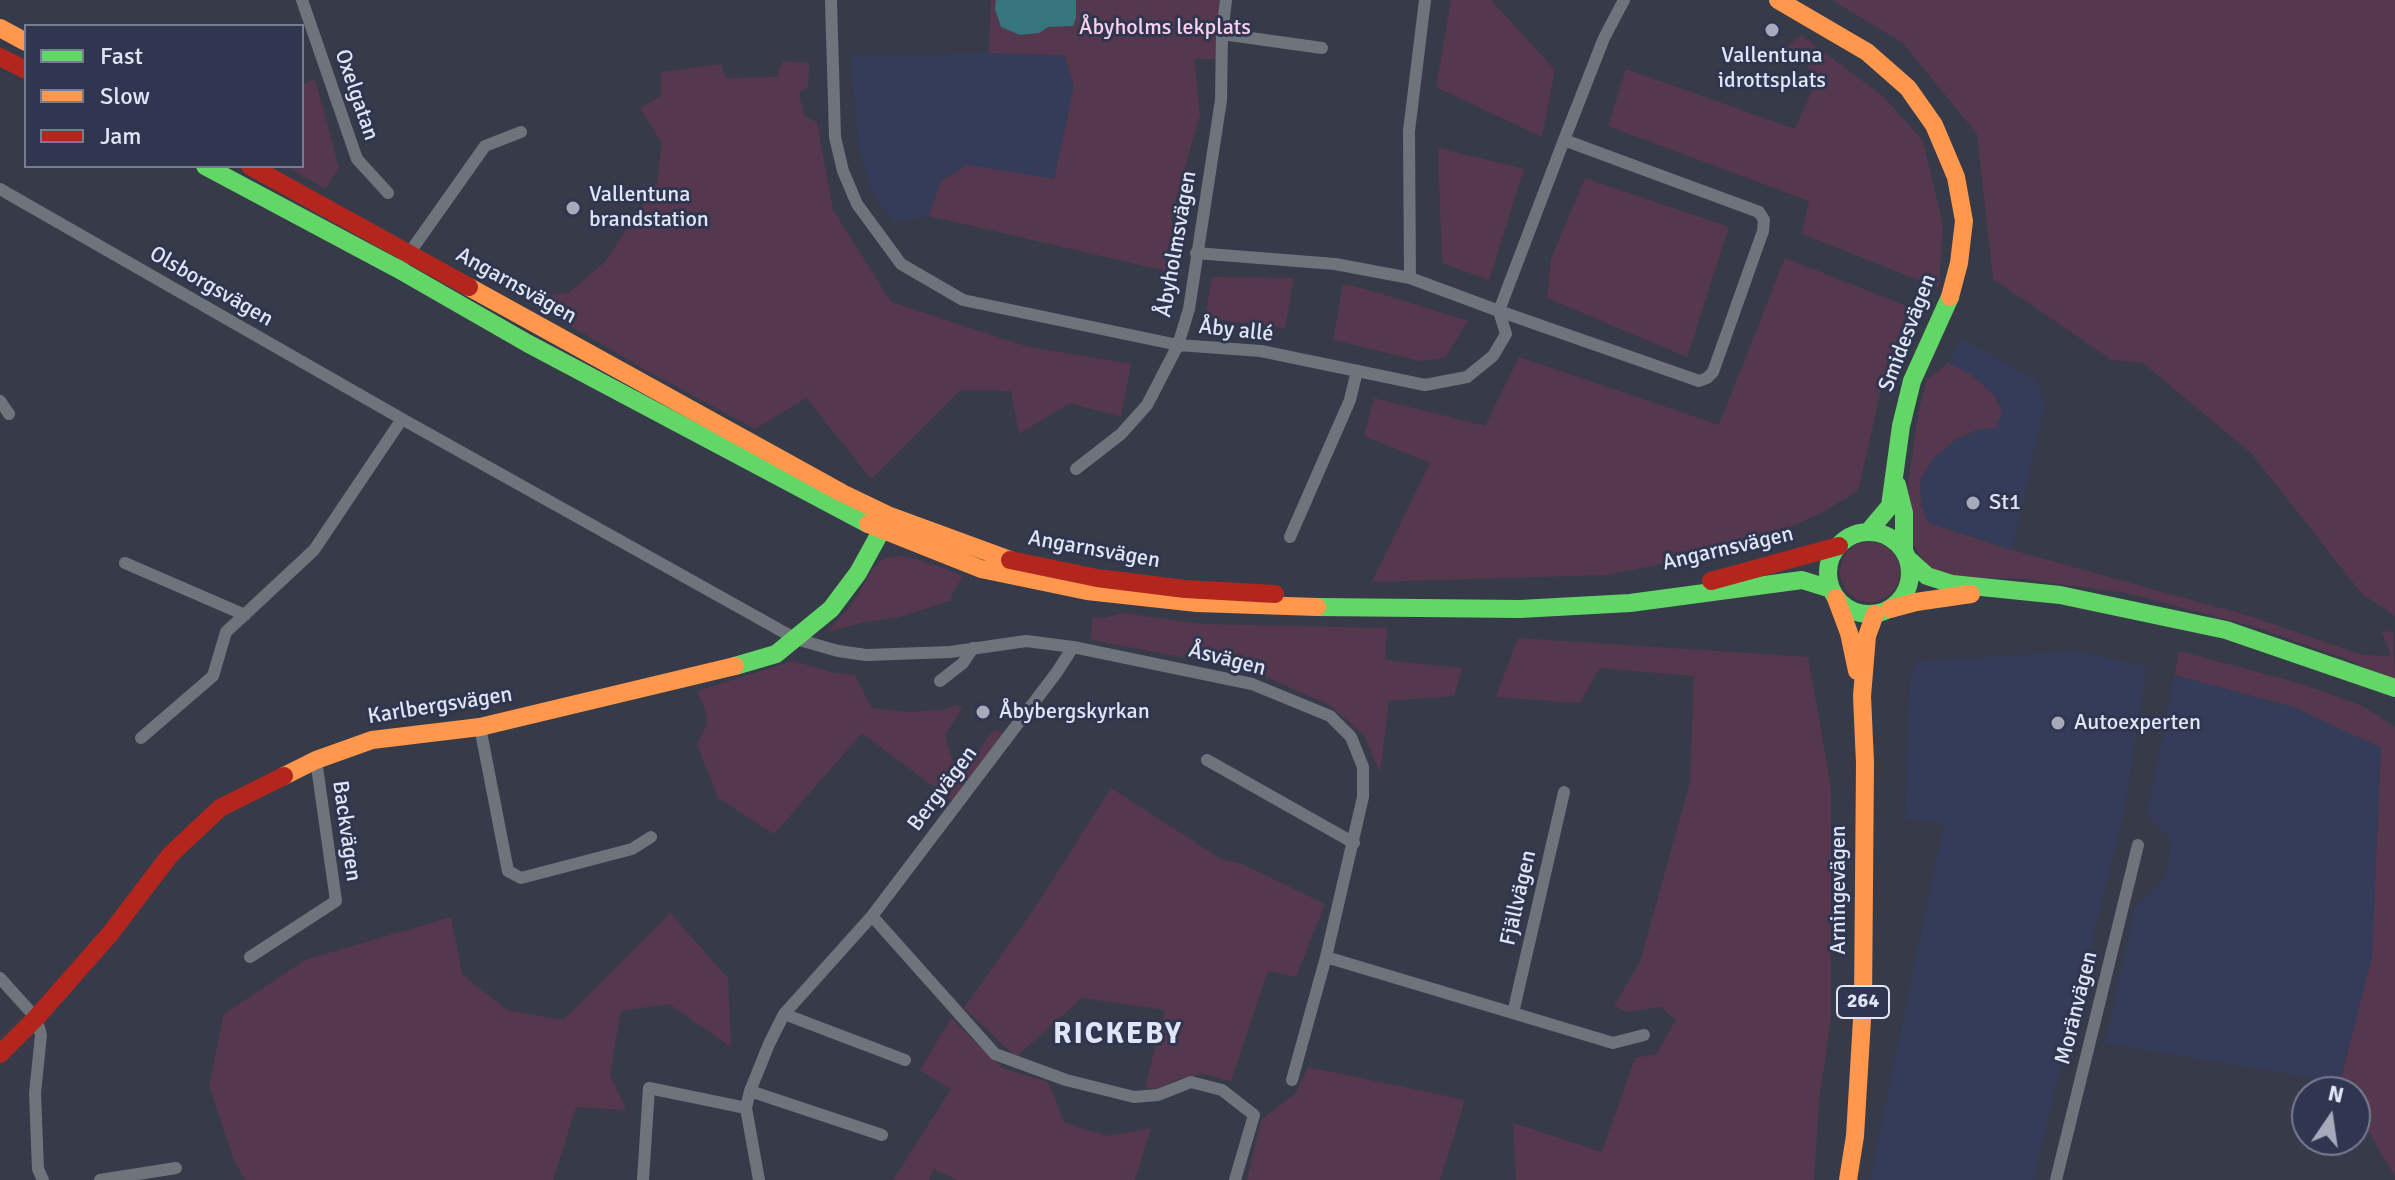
<!DOCTYPE html>
<meta charset="utf-8">
<style>
body{margin:0}
#map{position:relative;width:2395px;height:1180px;overflow:hidden;background:#373b49;font-family:Signika,sans-serif}
canvas{display:block}
.legend{position:absolute;left:24px;top:24px;width:280px;height:144px;box-sizing:border-box;background:#303650;border:2px solid #777c93;margin:0;padding:10px 14px;list-style:none;font-size:24px;color:#e1e6f7}
.legend li{display:flex;align-items:center;gap:16px;height:40px}
.legend b{width:40px;border:2px solid #777c93}
.north{position:absolute;left:2291px;top:1076px;width:80px;height:80px;box-sizing:border-box;background:#303650;border:2px solid #777c93;border-radius:50%;rotate:13deg;font-size:22px;font-weight:700;line-height:32px;text-align:center;color:#e1e6f7}
.north::after{content:'';display:block;margin:auto;width:28px;height:36px;background:#a6aaba;clip-path:polygon(50% 0,100% 100%,50% 72%,0 100%)}
</style>
<div id="map">
<canvas width="2395" height="1180"></canvas>
<ul class="legend">
<li><b style="height:10px;background:#63d668"></b>Fast</li>
<li><b style="height:10px;background:#ff974d"></b>Slow</li>
<li><b style="height:10px;background:#b3261e"></b>Jam</li>
</ul>
<div class="north">N</div>
</div>
<script>
const context = document.querySelector('canvas').getContext('2d');
context.lineJoin = 'round';
function fillPath(path, color) { context.fillStyle = color; context.fill(path, 'evenodd'); }
const poly = rows => new Path2D(rows.map(r => 'M' + r).join(''));
function trace(path, color, width, dash) { context.strokeStyle = color; context.lineWidth = width; context.lineCap = dash ? 'butt' : 'round'; context.setLineDash(dash || []); context.stroke(path); }
function write(font, color, halo, rows, align = 'center') {
  context.font = font + ' Signika,sans-serif'; context.lineWidth = 6; context.setLineDash([]); context.textBaseline = 'middle'; context.strokeStyle = halo; context.fillStyle = color; for (const [text, x, y, turn = 0] of rows) {
    context.save(); context.translate(x, y); context.rotate((+turn || 0) * Math.PI / 180); context.textAlign = isNaN(turn) ? turn : align; if (halo) context.strokeText(text, 0, 0); context.fillText(text, 0, 0); context.restore();
  }
}
const built = poly([
 [989,53,1065,55,1074,87,1054,180,968,165,941,181,929,216,893,222,871,190,859,146,850,57],
 [1962,339,2037,381,2044,406,2012,550,1928,523,1921,505,1920,480,1933,459,1954,440,1979,429,2002,412,1994,395,1972,375,1948,363],
 [2078,651,2147,667,2123,817,2033,1180,1870,1180,1944,824,1905,818,1910,683,1915,662],
 [2175,675,2293,707,2381,748,2372,957,2340,1082,2105,1043,2135,908,2166,876,2172,839,2147,815]
]);
const green = poly([
 [991,0,1226,0,1222,59,1194,59,1200,114,1171,218,1183,275,929,216,941,181,968,165,1054,179,1074,87,1065,55,989,53],
 [1451,0,1491,0,1555,70,1542,137,1436,87],
 [1832,0,2395,0,2395,616,2362,594,2251,453,2143,363,2112,360,1993,279,1977,134,1903,43],
 [1801,35,1884,97,1923,141,1943,225,1939,288,1802,234,1809,201,1608,126,1626,69,1795,129,1818,77,1788,46],
 [782,61,809,63,808,87,799,93,804,116,817,122,833,210,891,302,1029,347,1131,364,1121,417,1070,403,1019,434,1011,391,960,390,871,479,806,398,755,429,649,372,524,299,568,293,605,262,657,183,662,143,640,108,661,96,661,72,721,64,726,78,777,77],
 [315,79,339,168,325,189,286,166,302,166,302,85],
 [1438,148,1524,169,1489,280,1442,263],
 [1585,178,1729,227,1687,357,1547,298,1551,259],
 [1785,258,1909,307,1887,364,1858,491,1823,512,1749,547,1606,575,1372,582,1430,463,1364,436,1374,398,1485,426,1519,357,1719,425],
 [1212,277,1294,278,1285,328,1205,318],
 [1343,284,1366,289,1468,321,1445,358,1420,361,1333,340],
 [1948,363,1972,375,1994,395,2002,412,1996,428,1979,429,1955,440,1933,459,1920,480,1921,505,1928,523,2012,550,2256,618,2362,655,2391,656,2382,632,2393,631,2395,680,2344,658,2252,626,2126,593,2024,579,1947,576,1927,567,1910,539,1908,483,1919,409,1927,380],
 '1840 572a30 30 0 1 1 60 0a30 30 0 1 1-60 0Z',
 [899,556,920,560,963,576,950,598,953,600,899,617,861,623,827,632,853,603,872,570,884,558],
 [1122,613,1203,624,1387,628,1385,660,1462,668,1454,696,1389,701,1380,773,1364,735,1330,705,1250,670,1091,640,1092,617,1105,618],
 [1518,638,1808,657,1831,787,1831,1019,1819,1101,1814,1180,1516,1180,1513,1123,1602,1152,1635,1058,1656,1054,1676,1020,1661,1007,1627,1012,1614,1006,1640,962,1690,782,1694,676,1599,668,1580,703,1496,697],
 [2179,651,2302,684,2363,706,2395,727,2395,1177,2355,1108,2355,1092,2346,1092,2340,1082,2372,957,2381,748,2293,707,2175,675],
 [793,661,835,673,855,675,871,708,909,712,942,710,957,705,962,708,945,735,952,760,962,762,978,751,994,730,1006,734,954,802,862,733,774,834,718,798,697,744,707,724,705,709,697,691],
 [1111,788,1221,859,1242,864,1325,904,1296,977,1268,971,1231,1081,1203,1074,1175,1080,1159,1090,1145,1087,1165,1010,1082,998,1016,1057,964,1008,1036,906],
 [670,913,728,978,731,1047,669,1004,621,1011,610,1075,626,1110,576,1107,553,1180,246,1180,235,1163,209,1086,224,1014,305,960,451,917,462,974,507,1010,563,1020],
 [951,1018,1002,1068,1048,1082,1064,1122,1108,1136,1151,1128,1135,1180,957,1180,934,1169,929,1180,893,1180,951,1089,920,1070],
 [1308,1067,1465,1100,1440,1180,1247,1180,1261,1120,1296,1093]
]);
const water = poly([
 [996,0,1076,0,1076,18,1073,26,1048,27,1039,33,1020,35,1001,27,995,9]
]);
const street = poly([
 [302,0,357,159,388,193],
 [831,0,835,137,843,171,857,204,901,264,963,300,1178,345,1261,351,1425,385,1467,377,1493,356,1506,334,1499,311,1410,278,1335,264,1196,253],
 [1222,34,1322,48],
 [1564,140,1759,212,1764,220,1763,231,1713,372,1707,378,1699,381,1499,311,1508,287,1564,140,1604,38,1624,0],
 [0,189,402,419,796,639,838,651,866,655,950,652,1026,641,1073,647,1252,684,1330,716,1351,737,1363,767,1363,797,1326,957,1613,1043,1644,1035],
 [398,269,485,146,521,132],
 [1410,278,1409,131,1425,0],
 [0,401,9,414],
 [1076,469,1121,434,1147,405,1178,345,1189,309,1221,100,1222,34,1226,0],
 [1290,537,1350,400,1357,371],
 [125,563,245,615],
 [940,681,963,663,973,648],
 [480,727,508,871,521,878,632,849,651,837],
 [141,738,213,676,226,632,314,550,402,419],
 [1207,760,1354,843],
 [872,916,995,1054,1066,1080,1134,1097,1158,1095,1191,1082,1222,1090,1254,1115,1235,1180],
 [250,957,336,901,316,760],
 [0,978,36,1018,41,1035,35,1093,38,1169,43,1180],
 [1513,1013,1564,792],
 [784,1014,905,1060],
 [1292,1080,1326,957],
 [750,1091,882,1135],
 [100,1180,176,1168],
 [643,1180,649,1088,746,1108],
 [759,1180,746,1108,750,1091,769,1044,784,1014,872,916,1057,672,1073,647],
 [2056,1180,2138,845]
]);
const fast = poly([
 [205,166,398,269,527,343,868,524],
 [1897,485,1904,513,1904,551],
 [1868,532,1890,506,1901,426,1912,381,1950,297],
 '1828 573a41 41 0 1 1 82 0a41 41 0 1 1-82 0Z',
 [1908,559,1927,576,1952,584,2060,595,2226,630,2395,688],
 [1317,607,1520,609,1630,603,1802,580,1831,589],
 [735,666,776,654,831,609,858,573,886,522]
]);
const slow = poly([
 [1778,0,1867,52,1908,88,1934,125,1956,177,1964,221,1959,263,1950,297],
 [0,28,26,42],
 [469,287,842,493,890,516,1010,560],
 [868,524,981,569,1087,591,1197,603,1317,607],
 [1836,598,1849,633,1857,671],
 [1890,609,1916,602,1971,594],
 [284,776,316,760,372,740,480,727,735,666],
 [1848,1180,1855,1136,1863,1003,1865,763,1862,696,1867,636,1875,614]
]);
const jam = poly([
 [0,57,26,70],
 [250,166,469,287],
 [1010,560,1097,578,1185,589,1275,594],
 [1711,581,1839,546],
 [0,1054,36,1018,110,934,170,855,220,808,284,776]
]);
const markers = [
 [1772,30,8,"#a6aaba"],
 [573,208,8,"#a6aaba"],
 [1973,503,8,"#a6aaba"],
 [983,712,8,"#a6aaba"],
 [2058,723,8,"#a6aaba"]
];
const shields = [
 [1863,1002,52]
];
const shieldNames = [
 ["264",1863,1002]
];
const parkNames = [
 ["Åbyholms lekplats",1165,28]
];
const poiNames = [
 ["Vallentuna",1772,56,"center"],
 ["idrottsplats",1772,81,"center"],
 ["Vallentuna",589,195],
 ["brandstation",589,220],
 ["St1",1989,503],
 ["Åbybergskyrkan",999,712],
 ["Autoexperten",2074,723]
];
const streetNames = [
 ["Oxelgatan",356,95,71],
 ["Åbyholmsvägen",1177,244,-80],
 ["Angarnsvägen",516,286,29],
 ["Olsborgsvägen",211,287,30],
 ["Åby allé",1236,331,6],
 ["Smidesvägen",1908,333,-69],
 ["Angarnsvägen",1728,549,-13],
 ["Angarnsvägen",1094,550,10],
 ["Åsvägen",1227,660,14],
 ["Karlbergsvägen",440,706,-9],
 ["Bergvägen",943,789,-53],
 ["Backvägen",346,831,82],
 ["Arningevägen",1839,890,-90],
 ["Fjällvägen",1519,898,-77],
 ["Moränvägen",2077,1008,-76]
];
const districtNames = [
 ["RICKEBY",1118,1035]
];
fillPath(built, '#343c59');
fillPath(green, '#55384d');
fillPath(water, '#37757c');
trace(street, '#6e747b', 12);
trace(fast, '#63d668', 18);
trace(slow, '#ff974d', 18);
trace(jam, '#b3261e', 18);
for (const [x, y, r, color] of markers) { const dot = new Path2D(); dot.arc(x, y, r, 0, 2 * Math.PI); context.fillStyle = color; context.fill(dot); trace(dot, '#303650', 3); }
for (const [x, y, w] of shields) { const box = new Path2D(); box.roundRect(x - w / 2, y - 16, w, 32, 6); context.fillStyle = '#303650'; context.fill(box); trace(box, '#e1e6f7', 2); }
write('bold 20px', '#e1e6f7', null, shieldNames);
write('22px', '#fbd0ea', '#303650', parkNames);
write('22px', '#e1e6f7', '#303650', poiNames, 'left');
write('22px', '#e1e6f7', '#303650', streetNames);
context.letterSpacing = '2px';
write('bold 30px', '#e1e6f7', '#303650', districtNames);
context.letterSpacing = '0px';
</script>
